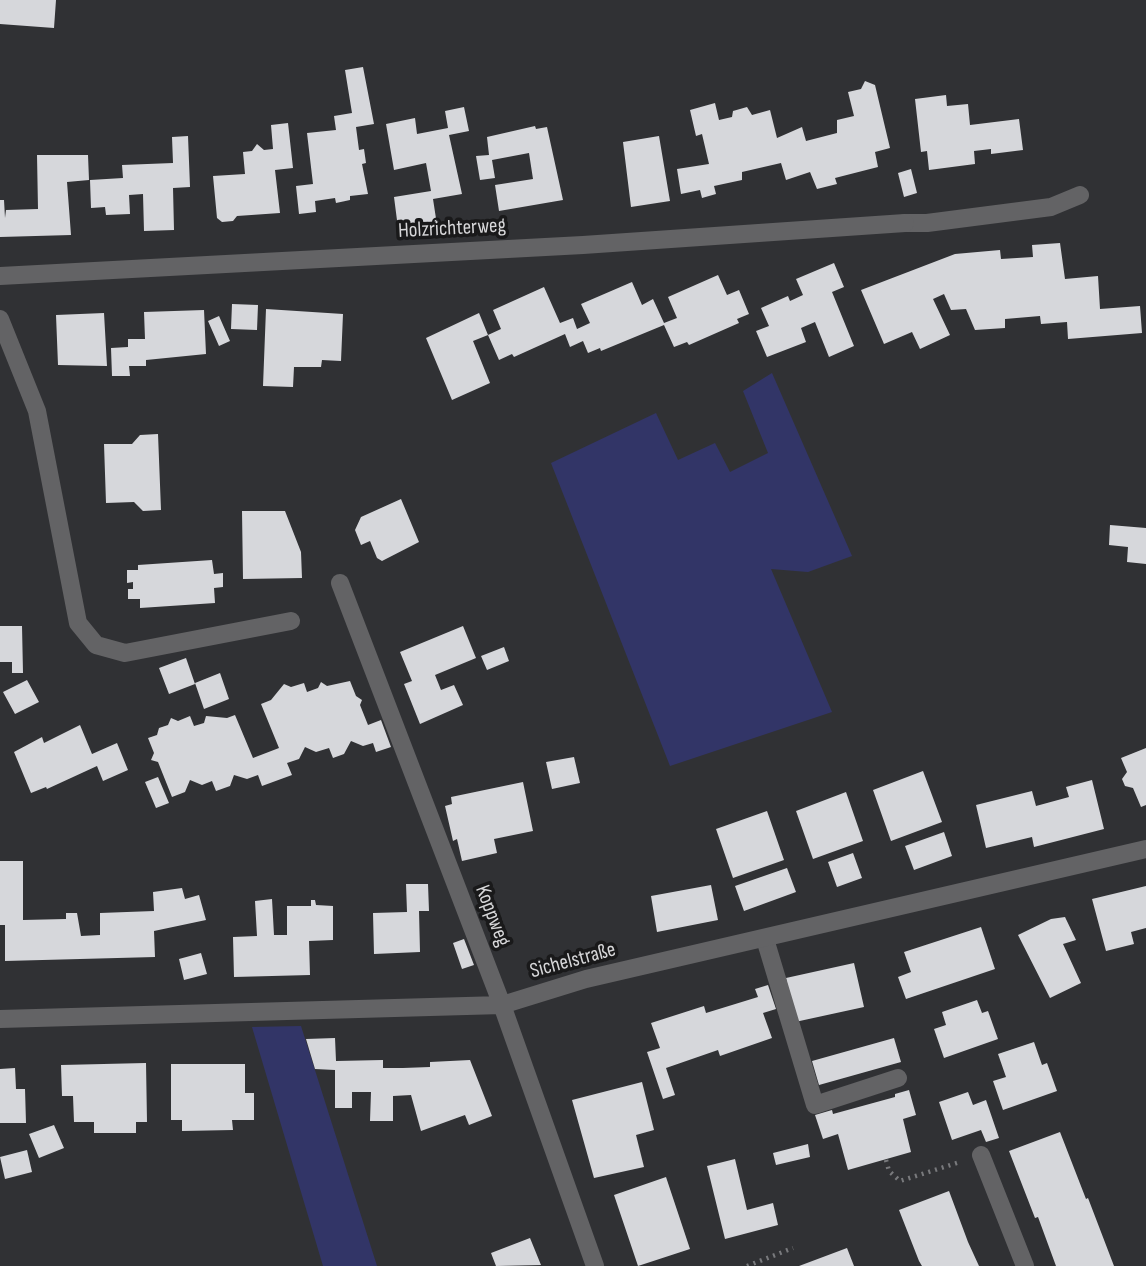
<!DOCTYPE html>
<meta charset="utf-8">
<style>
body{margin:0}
canvas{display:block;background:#303134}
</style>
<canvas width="1146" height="1266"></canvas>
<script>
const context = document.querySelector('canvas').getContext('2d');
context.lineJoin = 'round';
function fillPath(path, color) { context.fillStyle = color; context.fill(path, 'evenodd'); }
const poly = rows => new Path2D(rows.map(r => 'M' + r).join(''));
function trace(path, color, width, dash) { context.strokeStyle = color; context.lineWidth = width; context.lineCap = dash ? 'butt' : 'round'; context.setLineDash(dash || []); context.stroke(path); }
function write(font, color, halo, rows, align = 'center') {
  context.font = font + ' "Sofia Sans Condensed",sans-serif'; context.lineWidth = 7; context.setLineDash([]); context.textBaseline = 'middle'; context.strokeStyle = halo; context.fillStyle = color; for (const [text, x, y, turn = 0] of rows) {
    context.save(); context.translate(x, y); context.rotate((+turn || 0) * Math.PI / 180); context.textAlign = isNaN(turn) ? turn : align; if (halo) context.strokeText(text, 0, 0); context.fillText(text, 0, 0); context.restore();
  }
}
const green = poly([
 [772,373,852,556,808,572,771,569,832,712,670,766,551,463,656,413,678,460,715,443,730,472,768,453,743,391],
 [301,1026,377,1266,323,1266,252,1027]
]);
const building = poly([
 [0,0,56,0,54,28,0,24],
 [363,67,374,124,356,127,359,150,364,149,366,163,362,164,368,194,350,196,350,200,336,203,335,198,315,201,316,212,299,214,296,186,313,184,307,133,336,130,334,116,352,113,345,70],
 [865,81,875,85,890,148,875,152,878,167,835,178,837,184,817,189,810,172,786,180,781,163,742,172,742,180,714,186,716,194,702,198,700,190,681,194,677,169,709,164,702,134,696,136,690,110,715,103,719,120,732,117,733,111,747,107,752,115,770,110,777,138,802,127,806,141,837,133,837,120,854,116,848,92,861,89],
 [946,95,947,106,968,104,970,125,1019,119,1023,150,991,154,991,149,974,151,975,164,929,170,927,151,921,152,915,99],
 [464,107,469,131,449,135,462,194,433,199,437,225,398,228,394,197,431,191,426,163,394,170,386,124,415,118,417,134,448,128,445,111],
 [288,123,293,168,275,170,280,213,237,216,233,221,222,222,217,218,213,176,245,174,243,152,252,151,257,144,264,150,273,149,271,125],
 [535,126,536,129,547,127,563,200,499,211,495,185,533,179,529,153,492,160,495,178,480,180,476,156,489,155,487,137],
 [188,136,190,187,173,188,174,230,144,231,143,194,129,195,130,214,106,215,105,207,91,208,90,180,123,178,122,165,173,163,172,137],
 [659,136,670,201,631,207,623,142],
 [37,155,88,155,89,180,67,182,71,235,0,237,0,200,4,200,5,218,6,210,38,209],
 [911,169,917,193,904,197,898,173],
 [1060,243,1065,279,1098,276,1100,309,1140,306,1142,333,1068,339,1067,322,1041,324,1040,316,1005,319,1005,328,975,330,966,309,951,310,944,294,933,299,950,335,920,349,912,332,884,344,861,290,955,254,1000,250,1001,259,1033,257,1032,245],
 [834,263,844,287,832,292,854,346,829,357,815,322,801,328,806,342,767,357,756,331,769,326,761,308,788,296,790,301,803,295,796,279],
 [718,275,727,295,739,290,749,314,737,319,739,323,689,345,687,342,674,347,664,325,601,351,600,348,588,353,583,341,570,347,565,334,514,357,512,354,499,360,488,335,501,329,493,310,544,287,560,323,573,318,577,329,590,323,581,304,632,282,642,305,653,299,664,323,677,318,668,297],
 [232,304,258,305,257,330,231,329],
 [266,309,343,314,341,361,322,360,321,367,294,367,293,387,263,386],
 [204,310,206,354,146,360,146,366,129,366,130,376,112,376,111,348,128,347,128,339,145,339,144,312],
 [104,313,107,366,58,365,56,315],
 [479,313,488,335,473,341,490,383,452,400,426,338],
 [219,316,230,341,219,346,208,321],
 [158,434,161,510,143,511,134,502,106,503,104,444,132,444,140,435],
 [401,499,419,542,382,561,377,558,370,541,361,545,355,530,361,517],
 [242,511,285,511,301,552,302,578,243,579],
 [1110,525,1146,528,1146,564,1127,562,1128,547,1109,545],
 [212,560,214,574,223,573,223,587,214,588,215,603,140,608,140,599,128,599,128,589,133,589,133,582,127,583,127,570,138,570,138,565],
 [0,626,22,626,23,673,12,673,12,662,0,662],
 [463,626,476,658,435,675,441,690,454,685,463,705,420,724,404,684,412,681,400,652],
 [504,647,509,661,487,670,481,656],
 [186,658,195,684,169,694,159,668],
 [220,673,229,699,204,709,195,683],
 [27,680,39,702,15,714,3,692],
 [350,681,356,696,362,700,360,705,368,725,381,720,391,747,376,752,373,743,363,746,351,741,344,754,333,758,329,748,316,752,305,747,299,759,287,763,292,775,262,786,258,775,247,779,234,775,230,786,216,791,212,781,202,785,190,780,185,792,172,797,158,762,151,760,154,753,148,738,157,735,159,728,168,725,171,718,178,721,190,716,194,726,204,723,206,716,227,718,235,715,253,758,279,748,261,704,271,700,284,684,291,687,304,683,307,692,318,688,321,682,327,686],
 [80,725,92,754,117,743,128,770,103,781,97,766,47,789,46,787,31,793,14,752,42,737,44,743],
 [1146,748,1146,805,1141,807,1133,788,1125,786,1122,779,1127,772,1121,758],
 [574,757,580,783,552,789,546,762],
 [923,771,942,822,891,841,873,790],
 [158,777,169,803,156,808,145,782],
 [1092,780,1104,829,1034,847,1032,837,986,848,976,805,1032,791,1036,806,1069,797,1066,787],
 [523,782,533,831,494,839,497,853,462,861,457,839,453,841,445,806,452,804,451,797],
 [846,792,863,841,813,859,796,811],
 [767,811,784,860,733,878,716,829],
 [944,832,952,856,914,870,905,846],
 [853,853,862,878,837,887,828,862],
 [0,861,23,861,23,920,66,919,66,913,77,913,81,936,100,935,100,913,154,911,153,892,182,888,185,899,199,895,206,920,154,931,155,957,5,961,5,925,0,925],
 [787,868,796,892,744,911,735,886],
 [406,884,428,884,429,911,419,911,420,952,374,954,373,913,407,912],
 [711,885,718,920,657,932,651,896],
 [1146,886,1146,928,1131,932,1134,944,1106,951,1092,899],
 [272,899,274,935,287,935,287,906,311,906,311,900,315,900,316,905,333,906,333,940,309,941,310,975,234,977,233,937,257,936,255,901],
 [1065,917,1076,940,1063,944,1081,983,1050,998,1018,935,1051,919],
 [981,927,995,969,906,999,898,977,911,972,904,952],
 [464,939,474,965,462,969,453,943],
 [201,953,207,974,184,980,179,959],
 [854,963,864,1007,795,1022,786,978],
 [768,985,776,1009,763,1013,772,1038,720,1056,718,1050,666,1068,675,1095,663,1099,647,1052,660,1048,651,1023,704,1006,706,1013,758,997,755,989],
 [977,1000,982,1013,988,1011,998,1039,944,1058,934,1029,946,1025,942,1012],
 [335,1038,336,1061,383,1060,383,1068,403,1068,430,1067,430,1062,470,1060,492,1116,469,1125,465,1115,421,1131,411,1095,393,1096,393,1121,370,1121,371,1092,352,1092,352,1108,335,1108,335,1070,315,1069,306,1039],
 [894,1038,901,1062,819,1085,812,1061],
 [1034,1042,1042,1065,1047,1063,1057,1091,1003,1110,993,1081,1006,1077,998,1054],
 [146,1063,147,1122,136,1122,136,1133,94,1133,94,1122,74,1122,73,1096,62,1096,61,1065],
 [171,1064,245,1064,245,1093,254,1093,254,1120,232,1120,233,1130,182,1131,182,1120,171,1120],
 [15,1068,16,1089,25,1089,26,1123,0,1123,0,1069],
 [642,1082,654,1130,636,1135,644,1167,594,1178,572,1100],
 [909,1090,916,1115,903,1119,911,1152,848,1170,838,1134,823,1139,815,1115,832,1110,833,1114,895,1097,895,1094],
 [968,1092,973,1105,986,1100,999,1138,986,1142,981,1130,952,1140,939,1102],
 [54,1125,64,1148,39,1158,29,1134],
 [1060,1132,1086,1199,1088,1198,1114,1266,1056,1266,1038,1217,1035,1218,1009,1151],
 [808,1144,810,1157,776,1165,773,1153],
 [27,1150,32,1172,5,1179,0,1157],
 [735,1159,747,1210,773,1203,778,1225,725,1239,707,1166],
 [666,1177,690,1249,638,1266,614,1195],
 [949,1191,968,1242,979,1266,922,1266,919,1261,899,1210],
 [530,1238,541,1265,496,1266,491,1253],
 [847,1248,854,1266,799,1266]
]);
const path = poly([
 [886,1160,889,1171,900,1181,960,1162],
 [747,1266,793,1248]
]);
const service = poly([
 [905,223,927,223,1051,207,1080,195],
 [765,939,815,1105,898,1078],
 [981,1155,1025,1266]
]);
const minor = poly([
 [0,276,583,245,905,223],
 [0,319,37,411,78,623,96,645,125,653,291,621],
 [340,583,502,1005,595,1266],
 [0,1019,502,1005,586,979,1146,849]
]);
const streetNames = [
 ["Holzrichterweg",452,229,-3],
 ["Koppweg",492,916,69],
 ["Sichelstraße",573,961,-15]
];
fillPath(green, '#323567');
fillPath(building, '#d6d7db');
trace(path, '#797a7d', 4.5, [2, 5]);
trace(service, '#636365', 18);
trace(minor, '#636365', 18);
write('21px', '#d7d7d9', '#19191a', streetNames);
</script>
